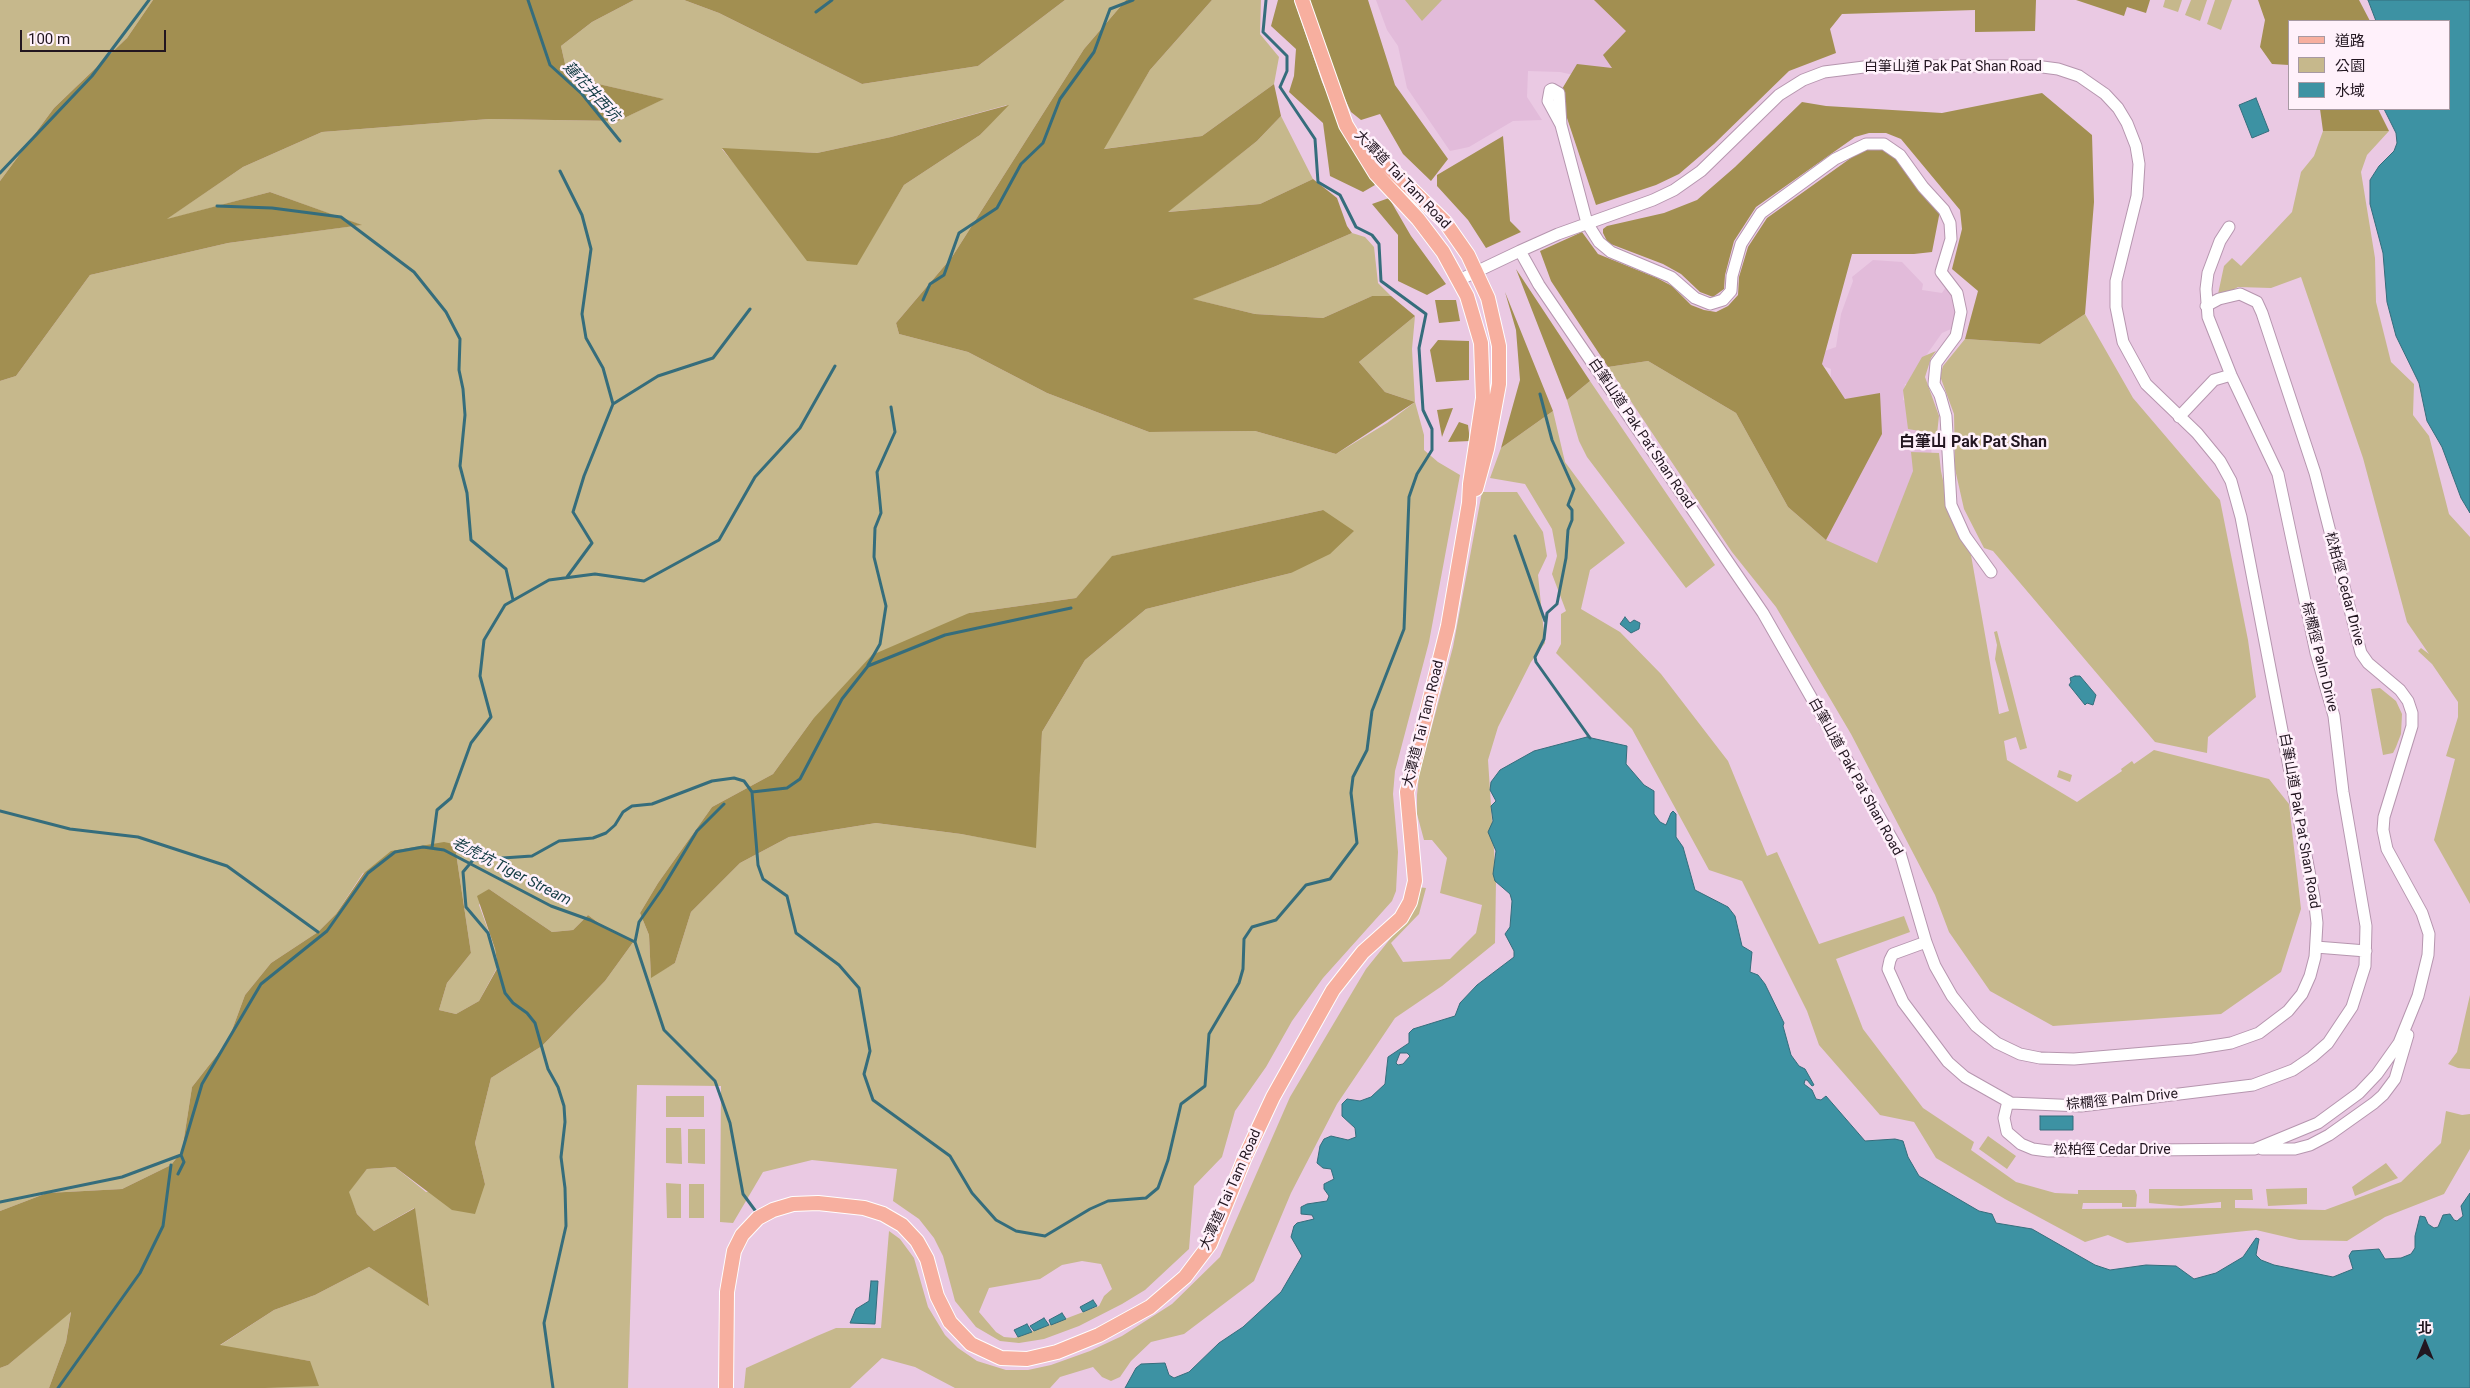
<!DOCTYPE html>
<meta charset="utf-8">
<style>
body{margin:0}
#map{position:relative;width:2470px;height:1388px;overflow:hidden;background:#eac9e3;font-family:Roboto,"Noto Sans TC",sans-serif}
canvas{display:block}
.legend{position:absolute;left:2288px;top:20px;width:162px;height:90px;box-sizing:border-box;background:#fff1fb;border:1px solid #a799a3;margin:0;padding:6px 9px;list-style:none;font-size:15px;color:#221620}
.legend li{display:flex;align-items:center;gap:10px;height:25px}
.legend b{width:25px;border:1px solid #a799a3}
.north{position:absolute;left:2400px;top:1318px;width:50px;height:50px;-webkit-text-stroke:4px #fff1fb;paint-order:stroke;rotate:0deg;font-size:14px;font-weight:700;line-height:20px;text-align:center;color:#221620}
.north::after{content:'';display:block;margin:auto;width:18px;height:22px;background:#221620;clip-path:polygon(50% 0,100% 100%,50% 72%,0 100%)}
.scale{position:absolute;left:20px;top:30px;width:146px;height:22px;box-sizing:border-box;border:2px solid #221620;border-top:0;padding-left:6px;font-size:15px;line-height:18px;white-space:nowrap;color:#221620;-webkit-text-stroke:4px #fff1fb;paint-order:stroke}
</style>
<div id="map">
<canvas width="2470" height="1388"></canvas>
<ul class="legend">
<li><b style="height:6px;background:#f7af9f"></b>道路</li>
<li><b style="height:14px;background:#c6b88c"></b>公園</li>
<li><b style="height:14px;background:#3d92a3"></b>水域</li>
</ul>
<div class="north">北</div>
<div class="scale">100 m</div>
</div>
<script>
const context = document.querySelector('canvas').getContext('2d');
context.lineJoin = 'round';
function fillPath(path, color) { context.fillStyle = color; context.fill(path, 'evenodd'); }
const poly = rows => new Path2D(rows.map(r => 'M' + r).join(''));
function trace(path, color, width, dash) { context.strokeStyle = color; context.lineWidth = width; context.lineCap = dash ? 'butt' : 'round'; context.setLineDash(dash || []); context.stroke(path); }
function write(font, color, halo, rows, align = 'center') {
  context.font = font + ' Roboto,"Noto Sans TC",sans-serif'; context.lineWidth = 5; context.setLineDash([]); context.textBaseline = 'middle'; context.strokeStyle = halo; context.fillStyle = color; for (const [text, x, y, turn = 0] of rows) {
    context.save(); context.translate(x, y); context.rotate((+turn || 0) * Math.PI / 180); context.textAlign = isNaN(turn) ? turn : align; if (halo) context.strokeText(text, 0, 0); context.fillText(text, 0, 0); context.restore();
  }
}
const built = poly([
 [1376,0,1673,0,1615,74,1592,79,1560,72,1528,71,1527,97,1542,120,1513,121,1469,147,1450,151,1407,88,1398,46,1387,30],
 [1873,260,1902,262,1923,284,1922,290,1942,293,1946,287,1954,296,1956,314,1951,329,1942,333,1925,357,1921,384,1905,384,1903,400,1925,407,1931,437,1932,471,1911,570,1849,570,1810,537,1830,400,1831,369,1818,364,1822,352,1836,347,1841,314,1853,281,1852,277]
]);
const green = poly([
 [0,0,153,0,127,38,54,108,0,181],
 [634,0,684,0,719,13,862,84,978,66,1065,0,1126,0,1084,49,952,257,896,323,899,334,968,352,1047,393,1149,432,1255,431,1336,454,1387,423,1415,402,1385,392,1359,362,1415,316,1412,349,1415,402,1424,435,1424,450,1438,462,1460,475,1429,642,1395,771,1393,794,1398,852,1396,891,1392,901,1323,978,1292,1021,1266,1067,1235,1111,1222,1157,1194,1186,1189,1249,1145,1290,1122,1304,1079,1326,1044,1339,1019,1343,1000,1341,976,1327,955,1301,943,1256,934,1238,919,1219,893,1201,897,1169,812,1160,763,1172,733,1223,720,1222,721,1086,637,1085,628,1388,265,1388,310,1361,219,1346,274,1310,315,1295,369,1267,429,1305,414,1208,374,1231,357,1214,348,1192,367,1169,395,1167,426,1192,485,1184,475,1143,491,1078,542,1046,605,981,634,941,600,924,588,915,573,930,552,932,489,889,479,905,495,949,498,966,479,1001,456,1014,439,1010,447,983,471,953,456,853,363,873,336,914,318,932,271,963,245,995,228,1041,192,1087,182,1151,171,1165,122,1189,47,1193,0,1211,0,381,16,376,90,275,228,243,361,225,270,192,165,220,243,167,322,132,489,119,618,121,663,99,568,77,561,46,592,22],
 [1007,105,980,135,904,185,856,265,750,183,722,149,817,153,891,137],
 [1323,510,1291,573,1146,609,1085,660,1042,732,1035,847,961,834,876,823,789,837,740,863,691,912,675,963,651,977,649,935,640,913,658,883,712,807,773,774,813,719,969,613,1076,598,1113,556],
 [1082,1261,1101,1264,1112,1289,1104,1296,1099,1306,1015,1338,1004,1337,996,1332,979,1312,989,1288,1040,1279,1062,1265],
 [1212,0,1261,0,1260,34,1279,57,1274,84,1202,136,1103,149,1150,70],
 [1405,0,1442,0,1422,21],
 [2165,0,2182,0,2178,12,2163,7],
 [2191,0,2207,0,2200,21,2185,15],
 [2215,0,2232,0,2221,30,2207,24],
 [1281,116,1313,179,1260,204,1167,212,1257,141],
 [2323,131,2389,131,2367,155,2361,172,2375,258,2376,302,2391,362,2414,384,2413,415,2429,436,2449,514,2470,537,2470,904,2434,840,2455,759,2446,756,2458,717,2458,702,2432,664,2418,651,2421,648,2429,654,2407,622,2363,458,2301,277,2271,288,2238,287,2222,296,2218,294,2224,266,2232,258,2241,266,2292,212,2301,172,2314,156],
 [1352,233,1365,237,1374,247,1378,283,1391,296,1372,296,1323,318,1255,314,1192,299,1276,266],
 [2085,314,2133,398,2220,500,2248,640,2256,697,2208,737,2207,753,2155,742,1993,551,1984,548,1964,509,1955,469,1954,414,1940,376,1943,366,1965,339,2040,344],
 [1936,351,1931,358,1925,377,1939,416,1937,434,1908,429,1903,390,1922,357],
 [1648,361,1736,413,1788,507,1826,540,1877,563,1913,471,1911,452,1939,453,1941,471,1950,513,1971,555,1999,714,2009,711,1995,659,1997,645,1994,632,1997,631,2027,748,2020,750,2016,737,2004,741,2007,760,2077,802,2122,771,2121,769,2132,761,2134,764,2154,750,2269,779,2289,804,2301,909,2281,972,2221,1014,2053,1026,1990,991,1949,932,1935,895,1851,734,1776,607,1732,552,1608,367],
 [1590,381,1715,565,1686,588,1587,457,1579,441,1567,400],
 [1553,411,1565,462,1625,543,1590,570,1581,609,1620,632,1661,674,1728,761,1767,856,1777,852,1819,944,1904,916,1910,932,1836,959,1863,1029,1923,1108,1974,1142,1971,1150,2016,1182,2055,1193,2078,1194,2078,1190,2135,1190,2137,1195,2136,1207,2122,1207,2122,1203,2083,1203,2082,1209,2221,1208,2221,1202,2181,1206,2149,1203,2149,1189,2252,1189,2253,1200,2235,1200,2235,1208,2325,1210,2401,1182,2441,1143,2446,1111,2462,1115,2470,1114,2470,1149,2444,1194,2385,1217,2347,1241,2299,1240,2256,1230,2127,1243,2108,1235,2085,1242,2005,1199,1936,1158,1914,1122,1880,1115,1819,1045,1807,1011,1742,881,1709,870,1632,729,1556,653,1561,644,1561,614,1566,611,1552,574,1557,556,1552,529,1525,484,1490,478,1501,448],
 [1482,492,1517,492,1543,532,1547,556,1538,575,1545,643,1531,662,1498,727,1488,760,1496,881,1495,943,1442,986,1395,1018,1337,1104,1291,1193,1254,1281,1184,1334,1151,1342,1131,1361,1120,1377,1111,1381,1102,1377,1093,1367,1060,1377,1050,1388,955,1388,915,1367,882,1358,850,1388,744,1388,746,1368,817,1336,836,1328,881,1328,889,1231,900,1239,914,1258,928,1307,945,1335,958,1348,977,1361,1006,1370,1028,1370,1051,1365,1090,1351,1122,1336,1172,1304,1220,1257,1290,1097,1366,969,1415,908,1418,887,1426,888,1419,914,1391,943,1403,962,1450,959,1476,933,1482,905,1440,893,1447,858,1432,840,1424,840,1417,814,1417,795,1419,775,1453,647],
 [2380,688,2396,701,2402,714,2401,734,2396,747,2393,753,2383,755,2371,689],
 [2059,770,2072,775,2070,782,2057,777],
 [2470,995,2470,1069,2458,1068,2448,1064,2457,1052],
 [666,1096,704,1096,704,1117,666,1117],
 [666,1128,681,1128,682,1164,666,1163],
 [688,1129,705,1129,705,1164,688,1163],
 [1988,1136,2016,1156,2007,1169,1979,1149],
 [2386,1163,2398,1178,2355,1196,2352,1187],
 [666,1183,681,1184,681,1218,667,1218],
 [689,1184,704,1184,704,1218,689,1218],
 [2307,1188,2307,1204,2268,1206,2266,1189],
 [71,1311,66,1342,49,1388,0,1388,0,1368,8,1365]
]);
const forest = poly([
 [153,0,634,0,592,22,561,46,568,77,664,99,618,121,489,119,322,132,243,167,167,219,270,192,362,225,228,243,90,275,16,376,0,381,0,181,54,108,127,38],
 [684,0,1065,0,978,66,862,84,719,13],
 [1126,0,1212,0,1150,70,1104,149,1202,136,1274,84,1281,116,1257,141,1168,212,1260,204,1313,179,1337,198,1347,226,1352,233,1276,266,1193,299,1255,314,1323,318,1372,296,1391,296,1415,316,1359,362,1385,392,1415,402,1336,454,1255,431,1149,432,1047,393,968,352,899,334,896,323,952,257,1084,49],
 [1278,0,1294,0,1322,82,1338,118,1375,185,1363,192,1330,176,1323,123,1289,92,1294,76,1296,49,1271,26],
 [1309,0,1368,0,1395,85,1448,159,1431,181,1403,154,1380,114,1361,120,1351,112,1335,77],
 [1594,0,2036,0,2035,31,1975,32,1975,10,1842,14,1830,29,1836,53,1789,71,1714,144,1679,174,1656,185,1596,205,1559,94,1577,64,1612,68,1603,55,1626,31],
 [2076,0,2150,0,2146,13,2127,7,2124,16],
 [2258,0,2359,0,2370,21,2289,21,2289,65,2272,64,2260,47,2265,20],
 [2042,93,2092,135,2094,202,2085,314,2040,344,1965,339,1978,291,1952,269,1962,229,1960,210,1901,139,1886,133,1869,133,1855,137,1756,207,1734,241,1725,275,1724,289,1713,297,1700,292,1681,274,1663,264,1608,243,1603,233,1603,229,1607,226,1664,213,1697,200,1735,167,1802,102,1826,106,1942,113],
 [1009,105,980,135,904,185,857,265,807,261,722,148,817,153,891,137],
 [2320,109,2378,109,2389,131,2323,131],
 [1503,136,1510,221,1521,232,1486,248,1468,220,1437,186,1437,175],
 [1871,148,1892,151,1939,206,1939,216,1932,252,1914,254,1852,254,1822,364,1845,399,1880,393,1882,434,1826,540,1788,507,1736,413,1648,361,1608,367,1551,281,1540,251,1582,232,1598,254,1657,278,1672,286,1691,305,1704,310,1716,312,1728,306,1738,295,1739,277,1748,247,1767,218,1862,150],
 [1389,198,1411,236,1446,284,1427,295,1398,281,1398,235,1372,204],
 [1516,269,1590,381,1567,400],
 [1505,292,1553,411,1501,448,1520,380,1516,330],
 [1435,300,1456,300,1460,321,1439,323],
 [1438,340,1469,341,1469,380,1436,382,1430,350],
 [1453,408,1442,437,1437,410],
 [1459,422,1468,425,1470,441,1448,442],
 [1323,510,1354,531,1330,554,1291,573,1146,609,1085,660,1042,732,1036,848,961,834,876,823,789,837,740,863,691,912,675,963,651,978,649,935,640,913,658,883,712,807,773,774,813,719,872,655,969,613,1076,598,1112,556],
 [444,842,463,846,456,853,471,953,447,983,439,1010,456,1014,479,1001,498,967,495,949,477,896,489,889,552,932,573,930,588,915,600,924,634,941,605,981,542,1046,491,1078,475,1143,485,1184,475,1214,452,1210,395,1167,367,1169,349,1192,357,1214,374,1231,415,1208,429,1306,369,1267,315,1295,274,1310,220,1345,310,1361,319,1386,265,1388,49,1388,66,1342,71,1312,8,1365,0,1368,0,1211,47,1193,122,1189,171,1165,182,1151,192,1087,228,1041,245,995,271,963,318,932,336,914,364,873,391,851]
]);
const water = poly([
 [2368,0,2470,0,2470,513,2461,498,2442,447,2427,421,2419,383,2396,336,2387,302,2383,253,2370,204,2370,180,2379,166,2394,151,2397,143,2396,133,2384,109,2449,109,2449,21,2376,21,2368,0],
 [2256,98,2269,131,2252,138,2239,105,2256,98],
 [1625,617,1630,623,1634,620,1640,623,1639,629,1631,633,1620,624,1625,617],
 [2075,676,2080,676,2096,695,2093,705,2087,703,2085,705,2069,685,2071,682,2070,678,2075,676],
 [1587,737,1627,746,1626,764,1644,785,1654,791,1654,814,1660,822,1666,825,1671,813,1673,811,1676,814,1676,837,1683,847,1695,890,1728,907,1735,916,1742,946,1752,952,1750,972,1758,975,1765,984,1784,1023,1783,1026,1791,1055,1799,1066,1805,1069,1814,1085,1812,1086,1807,1080,1805,1080,1804,1084,1812,1090,1816,1099,1821,1100,1826,1096,1865,1141,1895,1139,1903,1141,1908,1157,1919,1176,1979,1211,1992,1214,1996,1223,2032,1229,2095,1265,2110,1270,2146,1265,2176,1266,2194,1279,2216,1273,2243,1257,2256,1238,2259,1239,2256,1255,2261,1260,2274,1265,2333,1277,2353,1269,2349,1256,2352,1251,2379,1249,2385,1259,2401,1258,2411,1254,2415,1248,2415,1236,2420,1216,2425,1217,2428,1224,2434,1228,2438,1227,2443,1215,2450,1214,2454,1220,2457,1221,2463,1216,2461,1206,2470,1193,2470,1388,1125,1388,1136,1368,1141,1364,1165,1363,1169,1375,1174,1378,1189,1372,1219,1343,1243,1327,1281,1292,1302,1256,1291,1237,1294,1226,1297,1223,1314,1219,1312,1215,1301,1214,1301,1207,1307,1204,1327,1201,1329,1196,1324,1189,1324,1184,1334,1179,1331,1169,1323,1168,1317,1163,1320,1146,1324,1139,1331,1136,1348,1140,1356,1137,1355,1128,1342,1116,1342,1104,1347,1099,1360,1101,1371,1097,1385,1084,1388,1057,1409,1043,1409,1033,1413,1029,1455,1016,1460,1003,1477,985,1514,957,1514,951,1505,934,1510,927,1512,901,1510,894,1495,881,1493,874,1496,851,1488,832,1493,821,1491,806,1496,801,1490,790,1491,782,1500,770,1534,751,1587,737],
 [1400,1053,1407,1053,1410,1056,1403,1064,1398,1065,1396,1063,1400,1053],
 [2040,1116,2073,1116,2073,1130,2040,1130,2040,1116],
 [871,1281,878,1281,875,1324,850,1323,856,1309,869,1301,871,1281],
 [1093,1300,1097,1306,1083,1312,1080,1307,1093,1300],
 [1062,1313,1066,1319,1051,1325,1049,1320,1062,1313],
 [1044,1318,1049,1325,1034,1331,1030,1326,1044,1318],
 [1027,1324,1032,1332,1018,1337,1014,1330,1027,1324]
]);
const stream = poly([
 [528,0,550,65,582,94,620,141],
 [816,12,832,0],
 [560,171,582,215,591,249,582,314,586,338,603,368,613,404,584,476,573,512,592,543,567,577],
 [0,173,92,76,149,0],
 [217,206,272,208,341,217,414,272,446,312,460,339,459,370,463,389,465,415,460,466,467,493,471,540,506,569,513,600],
 [923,300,930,284,944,275,959,233,997,208,1021,164,1043,143,1060,99,1094,52,1110,9,1133,0],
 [1540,394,1552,440,1574,489,1568,505,1572,510,1572,520,1568,530,1566,558,1557,604,1547,613,1544,639,1535,657,1536,662,1590,738],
 [613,404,658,376,713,358,750,309],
 [1515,536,1545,621],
 [868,665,880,644,886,606,874,557,875,528,881,513,877,472,895,432,891,407],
 [752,792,787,788,800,779,842,699,868,666,945,635,1071,608],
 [0,811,70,829,138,837,227,866,318,932],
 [432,848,437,810,451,798,471,743,491,717,480,676,484,640,505,605,549,580,595,574,644,581,719,540,755,477,800,428,835,366],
 [635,942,639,922,662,889,697,831,724,804],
 [178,1174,184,1162,181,1155],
 [0,1202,122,1177,181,1155,202,1084,261,984,327,931,368,873,395,852,423,847,444,850,551,906,590,920,635,942,664,1030,715,1081,730,1123,743,1194,757,1213],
 [58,1388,140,1273,163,1226,171,1165],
 [553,1388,544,1323,566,1226,565,1188,561,1157,565,1122,564,1106,558,1087,548,1069,535,1023,527,1013,513,1003,505,993,488,933,466,907,463,872,473,860,532,856,559,841,593,838,606,833,615,825,623,812,632,806,652,804,712,781,734,778,744,781,752,792,758,865,763,879,787,896,796,933,839,965,859,988,870,1051,864,1074,873,1100,950,1156,972,1193,996,1220,1016,1231,1045,1236,1090,1209,1108,1201,1146,1198,1158,1188,1168,1160,1181,1104,1205,1086,1209,1034,1239,983,1243,969,1244,939,1252,927,1276,920,1306,885,1330,879,1357,843,1351,793,1353,777,1367,750,1372,711,1404,629,1409,497,1417,474,1432,450,1432,429,1423,410,1419,348,1426,314,1381,281,1379,244,1372,235,1356,227,1340,195,1318,182,1315,139,1280,87,1287,71,1287,56,1263,32,1266,0]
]);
const minor = poly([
 [1561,125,1559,93,1552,89,1550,90,1548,101,1561,125,1587,223,1599,242,1611,252,1671,277,1695,298,1710,304,1723,300,1731,291,1732,276,1741,244,1761,213,1835,159,1866,144,1884,144,1900,155,1923,187,1944,210,1950,223,1951,239,1941,272,1957,293,1961,312,1956,336,1936,363,1934,384,1940,395,1946,416,1951,505,1965,536,1991,572],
 [1459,280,1520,251,1558,234,1653,200,1674,190,1701,171,1779,95,1803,80,1824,72,1872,66,2035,66,2058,69,2079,76,2105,94,2118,108,2127,123,2136,146,2139,164,2137,196,2116,281,2116,307,2123,342,2146,384,2197,433,2220,461,2231,481,2241,517,2314,897,2317,923,2315,957,2310,976,2302,994,2288,1011,2259,1033,2231,1043,2193,1049,2074,1059,2040,1058,2020,1054,1997,1043,1976,1026,1952,996,1935,966,1926,942,1900,853,1763,613,1539,285,1520,251],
 [2179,417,2214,380,2231,375],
 [1926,942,1893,954,1890,960,1888,969,1903,1002,1948,1062,1965,1077,2011,1103,2081,1106,2253,1085,2293,1070,2312,1057,2328,1043,2352,1007,2365,966,2366,926,2343,792,2334,716,2316,653,2278,474,2231,375,2208,317,2206,289,2208,273,2220,241,2229,227],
 [2316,947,2366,951],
 [2008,1101,2004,1118,2007,1132,2021,1144,2033,1149,2048,1151,2255,1149,2318,1123,2359,1093,2377,1074,2399,1043,2418,996,2428,955,2429,934,2422,913,2387,849,2383,830,2384,817,2412,726,2412,713,2408,701,2400,690,2368,663,2361,653,2315,473,2262,313,2257,302,2240,294,2219,299,2206,306],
 [2262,1149,2295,1149,2310,1145,2329,1135,2374,1103,2383,1095,2395,1079,2408,1035]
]);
const major = poly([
 [1362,141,1445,222,1468,255,1488,298,1499,346,1499,384,1487,449,1476,489],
 [726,1388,727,1292,734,1251,742,1235,758,1218,773,1210,793,1204,818,1203,864,1208,883,1214,902,1225,917,1241,927,1259,937,1296,950,1322,971,1344,1001,1358,1027,1359,1057,1352,1099,1335,1150,1307,1185,1277,1210,1244,1245,1157,1273,1097,1333,990,1363,952,1401,918,1410,902,1415,881,1407,792,1448,626,1469,503,1470,484,1483,398,1481,343,1467,296,1443,252,1418,219,1376,174,1346,125,1302,0]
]);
const streetNames = [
 ["白筆山道 Pak Pat Shan Road",1953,67],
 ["大潭道 Tai Tam Road",1402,180,46],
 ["白筆山道 Pak Pat Shan Road",1641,434,56],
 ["松柏徑 Cedar Drive",2344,589,75],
 ["棕櫚徑 Palm Drive",2319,657,76],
 ["大潭道 Tai Tam Road",1424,724,-76],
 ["白筆山道 Pak Pat Shan Road",1855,777,61],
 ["白筆山道 Pak Pat Shan Road",2299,821,80],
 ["棕櫚徑 Palm Drive",2122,1100,-6],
 ["松柏徑 Cedar Drive",2112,1150],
 ["大潭道 Tai Tam Road",1231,1190,-66]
];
const waterNames = [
 ["蓮花井西坑",591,92,47],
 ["老虎坑 Tiger Stream",511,872,27]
];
const quarterNames = [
 ["白筆山 Pak Pat Shan",1973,443]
];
fillPath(built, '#e2bbda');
fillPath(green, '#c6b88c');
fillPath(forest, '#a28f51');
fillPath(water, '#3d92a3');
trace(water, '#356d7c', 1);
trace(stream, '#356d7c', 3);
trace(minor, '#b696af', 13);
trace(major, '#fff', 16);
trace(minor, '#fff', 11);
trace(major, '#f7af9f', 14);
write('14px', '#221620', '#fff1fb', streetNames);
write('italic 15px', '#133b43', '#fff1fb', waterNames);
write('bold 16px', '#221620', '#fff1fb', quarterNames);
</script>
